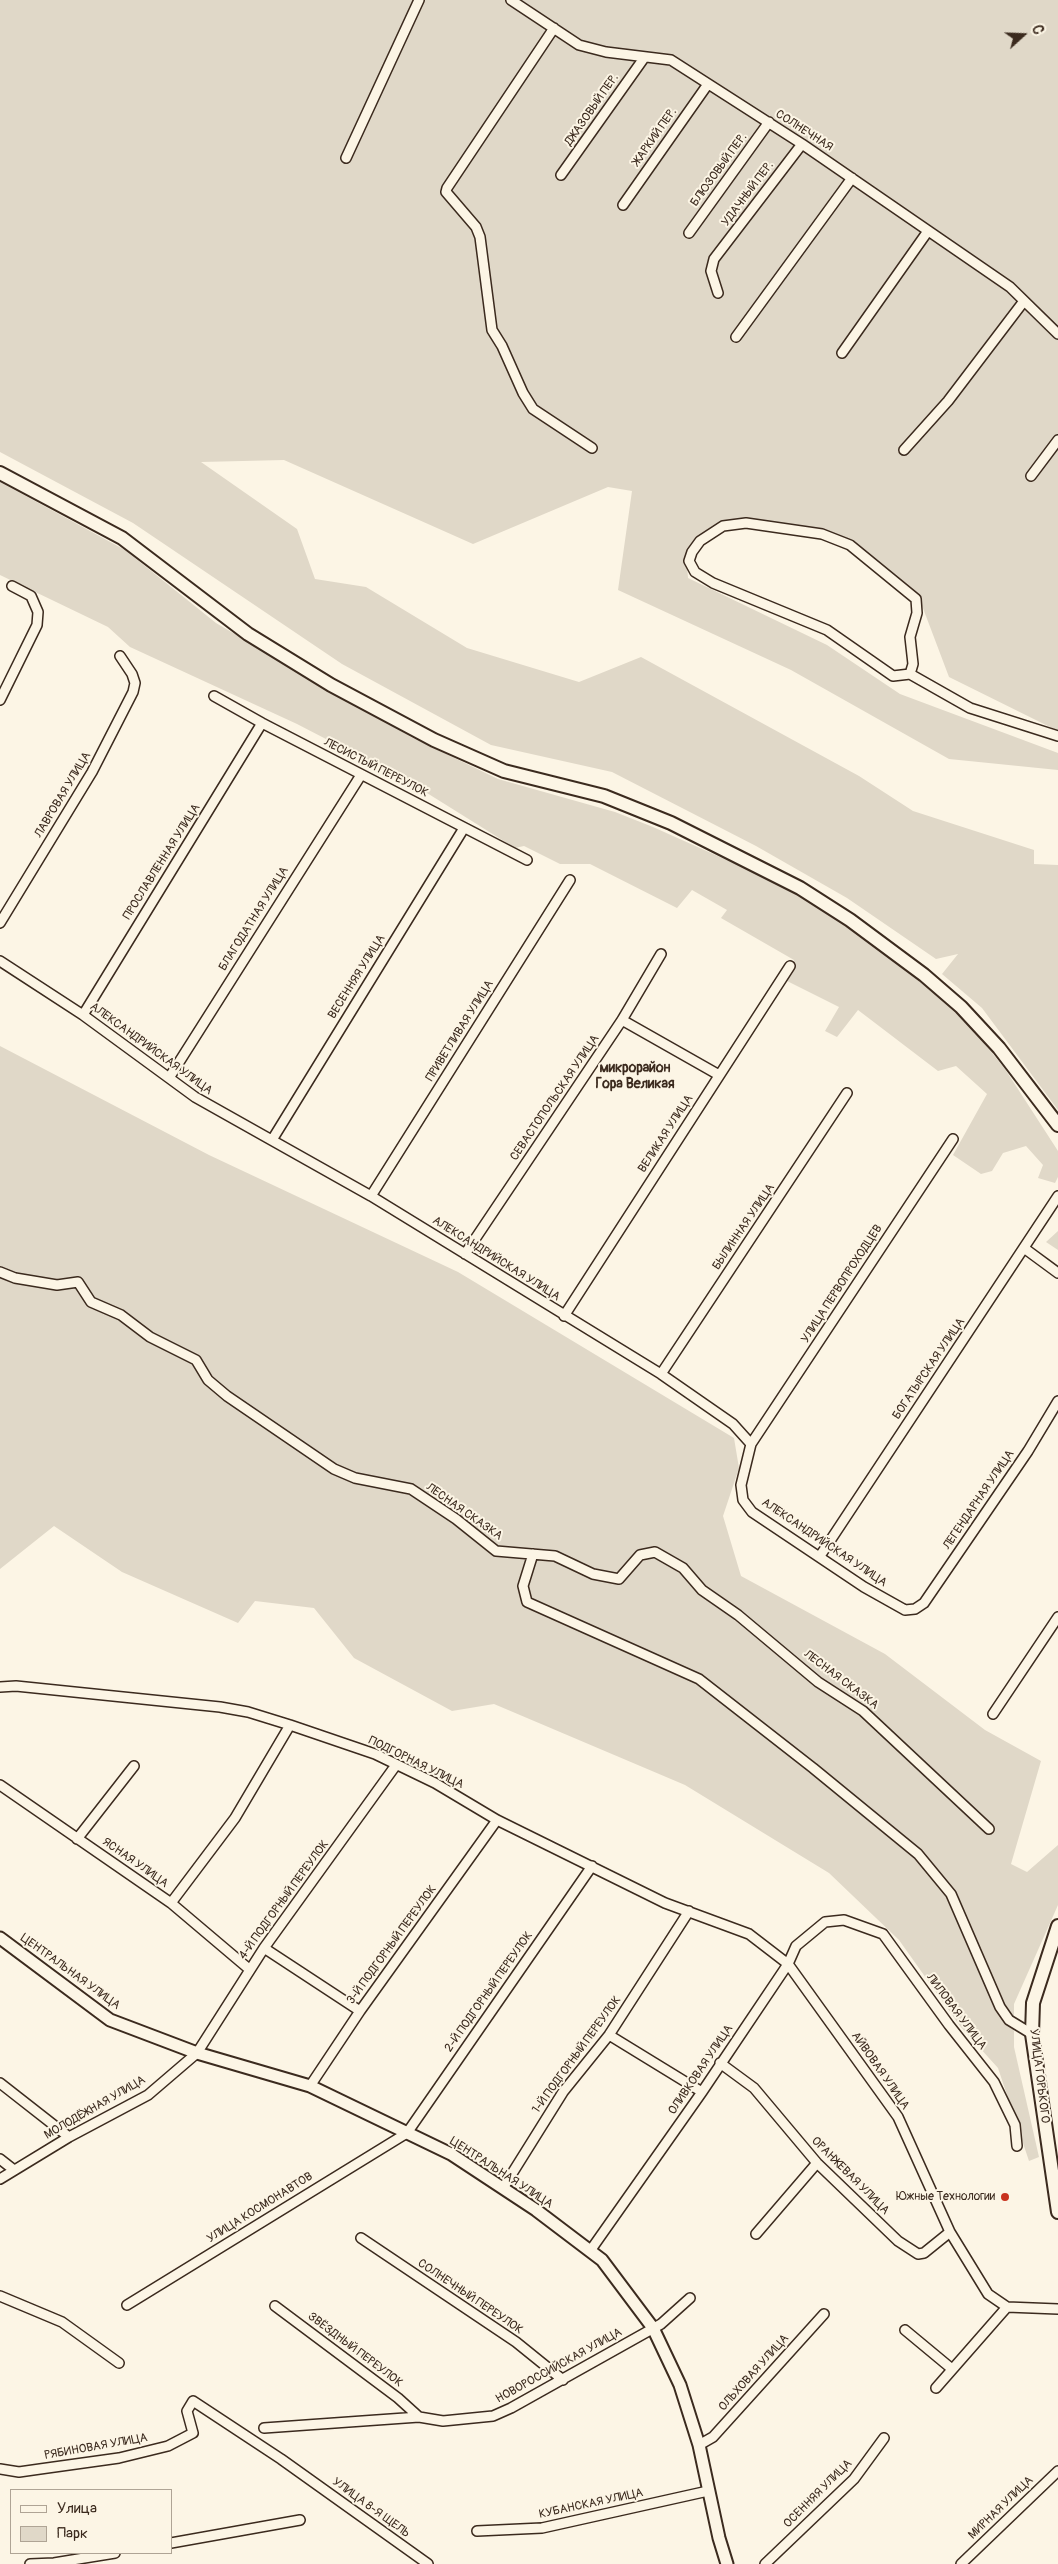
<!DOCTYPE html>
<meta charset="utf-8">
<style>
body{margin:0}
#map{position:relative;width:1058px;height:2564px;overflow:hidden;background:#fcf5e5;font-family:Pangolin,sans-serif}
canvas{display:block}
.legend{position:absolute;left:10px;top:2489px;width:162px;height:65px;box-sizing:border-box;background:#fcf5e5;border:1px solid #afa495;margin:0;padding:6px 9px;list-style:none;font-size:15px;color:#3b2a1e}
.legend li{display:flex;align-items:center;gap:10px;height:25px}
.legend b{width:25px;border:1px solid #afa495}
.north{position:absolute;left:998px;top:10px;width:50px;height:50px;-webkit-text-stroke:4px #fcf5e5;paint-order:stroke;rotate:70deg;font-size:14px;font-weight:700;line-height:20px;text-align:center;color:#3b2a1e}
.north::after{content:'';display:block;margin:auto;width:18px;height:22px;background:#3b2a1e;clip-path:polygon(50% 0,100% 100%,50% 72%,0 100%)}
</style>
<div id="map">
<canvas width="1058" height="2564"></canvas>
<ul class="legend">
<li><b style="height:6px;background:#fcf5e5"></b>Улица</li>
<li><b style="height:14px;background:#e0d8c8"></b>Парк</li>
</ul>
<div class="north">С</div>
</div>
<script>
const context = document.querySelector('canvas').getContext('2d');
context.lineJoin = 'round';
function fillPath(path, color) { context.fillStyle = color; context.fill(path, 'evenodd'); }
const poly = rows => new Path2D(rows.map(r => 'M' + r).join(''));
function trace(path, color, width, dash) { context.strokeStyle = color; context.lineWidth = width; context.lineCap = dash ? 'butt' : 'round'; context.setLineDash(dash || []); context.stroke(path); }
function write(font, color, halo, rows, align = 'center') {
  context.font = font + ' Pangolin,sans-serif'; context.lineWidth = 4; context.setLineDash([]); context.textBaseline = 'middle'; context.strokeStyle = halo; context.fillStyle = color; for (const [text, x, y, turn = 0] of rows) {
    context.save(); context.translate(x, y); context.rotate((+turn || 0) * Math.PI / 180); context.textAlign = isNaN(turn) ? turn : align; if (halo) context.strokeText(text, 0, 0); context.fillText(text, 0, 0); context.restore();
  }
}
const green = poly([
 [0,0,1058,0,1058,731,949,677,918,595,823,532,729,527,686,552,688,578,827,645,900,694,1058,753,1058,770,949,759,791,670,618,590,632,491,608,487,473,544,284,460,201,462,297,529,315,579,366,587,467,648,579,682,641,657,859,776,913,811,1034,850,1034,864,1058,865,1058,1110,982,1008,942,974,958,954,936,959,847,898,756,846,612,772,491,745,342,664,133,523,0,452],
 [0,482,125,550,216,623,411,737,498,779,615,812,653,827,769,879,833,915,928,988,971,1027,1005,1069,1058,1151,1058,1177,1055,1183,1038,1178,1043,1165,1026,1146,1003,1153,992,1171,981,1174,953,1155,987,1094,956,1066,938,1071,858,1010,837,1037,825,1031,839,1007,787,981,794,960,721,918,727,910,692,890,677,908,590,864,560,864,524,846,515,848,411,783,297,724,130,647,108,627,0,575],
 [0,1046,209,1155,458,1272,734,1438,739,1468,723,1516,741,1576,885,1654,985,1730,1041,1761,1011,1864,1027,1872,1058,1845,1058,1905,1014,2004,1014,2047,1039,2157,1029,2161,998,2068,960,2026,899,1940,829,1873,685,1785,494,1704,452,1711,354,1658,314,1608,255,1601,238,1623,122,1572,54,1526,0,1569],
 [1058,1231,1058,1250,1046,1242]
]);
const minor = poly([
 [511,0,579,45,606,52,671,60,802,144,1010,287,1058,334],
 [554,28,447,188,446,192,476,227,480,237,492,330,502,346,523,393,533,409,592,448],
 [346,158,419,0],
 [561,175,644,58],
 [623,205,708,84],
 [689,233,769,122],
 [718,293,711,271,714,259,802,144],
 [736,337,852,178],
 [842,353,928,231],
 [904,450,948,401,1024,301],
 [1031,476,1058,440],
 [910,674,913,664,910,637,917,613,916,599,850,545,822,534,746,523,723,526,700,541,692,552,689,561,695,572,713,583,827,630,893,676,910,674,970,708,1058,736],
 [214,696,262,723,527,860],
 [0,700,37,625,38,612,31,596,12,586],
 [0,923,92,772,133,692,135,683,132,674,120,656],
 [0,961,83,1015,195,1097,371,1196,661,1374,733,1424,751,1444,741,1485,743,1500,752,1512,864,1587,905,1610,915,1609,924,1603,1028,1451,1058,1401],
 [83,1015,262,723],
 [622,1020,719,1075],
 [169,1078,361,775],
 [272,1140,464,828],
 [371,1196,570,880],
 [1024,1248,1058,1273],
 [465,1254,622,1020,661,954],
 [0,1272,15,1278,57,1285,78,1282,91,1302,121,1315,150,1337,196,1360,208,1380,227,1396,334,1469,355,1478,411,1489,456,1519,496,1551,555,1556,593,1574,619,1579,640,1555,655,1552,683,1568,702,1590,738,1615,818,1682,863,1711,989,1829],
 [564,1316,790,966],
 [661,1374,847,1093],
 [751,1444,953,1139],
 [533,1554,523,1586,527,1602,699,1679,813,1768,918,1854,951,1894,1000,2007,1009,2020,1032,2034],
 [820,1556,1058,1196],
 [0,1687,16,1686,220,1707,248,1712,290,1725,375,1754,435,1783,497,1820,665,1903,749,1934,788,1964,898,2117,950,2232,988,2294,1007,2307,1058,2309],
 [993,1714,1058,1617],
 [0,1785,171,1903,249,1969],
 [77,1839,134,1766],
 [171,1903,235,1818,290,1725],
 [264,1948,360,2011],
 [609,2035,702,2092],
 [720,2063,754,2088,817,2163,898,2241,918,2254,924,2253,950,2232],
 [0,2083,69,2137],
 [310,2086,360,2011,497,1820],
 [0,2159,14,2170],
 [0,2179,69,2137,148,2095,197,2053,264,1948,396,1765],
 [503,2188,563,2092,609,2035,689,1911],
 [756,2234,817,2163],
 [361,2238,516,2342,563,2380],
 [590,2251,702,2092,788,1964,796,1946,825,1922,844,1920,883,1934,949,2025,994,2082,1015,2125,1017,2146],
 [0,2296,62,2322,119,2363],
 [127,2305,407,2133,592,1866],
 [275,2306,398,2398,419,2417],
 [905,2330,952,2369],
 [936,2388,1007,2307],
 [264,2428,419,2417,443,2421,493,2416,511,2408,661,2324,690,2298],
 [699,2445,713,2437,824,2314],
 [0,2469,19,2472,40,2469,119,2458,168,2446,193,2433,187,2411,193,2401,281,2459,428,2564],
 [477,2531,542,2528,708,2491],
 [171,2543,300,2520],
 [30,2564,54,2563,115,2553],
 [765,2564,854,2479,884,2438],
 [961,2564,1058,2471]
]);
const tertiary = poly([
 [0,1938,110,2020,197,2053,310,2086,451,2154,536,2210,602,2260,653,2328,680,2385,699,2445,719,2538,727,2564]
]);
const secondary = poly([
 [0,473,122,538,248,634,331,685,434,740,504,771,604,796,671,823,800,888,850,920,924,975,961,1007,999,1048,1058,1125],
 [1058,1926,1033,2003,1032,2034,1058,2212]
]);
const markers = [
 [1005,2197,5,"#c8321e"]
];
const streetNames = [
 ["ДЖАЗОВЫЙ ПЕР.",592,110,-55],
 ["СОЛНЕЧНАЯ",804,131,33],
 ["ЖАРКИЙ ПЕР.",655,137,-55],
 ["БЛЮЗОВЫЙ ПЕР.",719,170,-54],
 ["УДАЧНЫЙ ПЕР.",748,194,-53],
 ["ЛЕСИСТЫЙ ПЕРЕУЛОК",376,768,27],
 ["ЛАВРОВАЯ УЛИЦА",63,795,-59],
 ["ПРОСЛАВЛЕННАЯ УЛИЦА",162,862,-58],
 ["БЛАГОДАТНАЯ УЛИЦА",254,919,-58],
 ["ВЕСЕННЯЯ УЛИЦА",357,977,-58],
 ["ПРИВЕТЛИВАЯ УЛИЦА",460,1031,-58],
 ["АЛЕКСАНДРИЙСКАЯ УЛИЦА",151,1049,36],
 ["СЕВАСТОПОЛЬСКАЯ УЛИЦА",555,1098,-56],
 ["ВЕЛИКАЯ УЛИЦА",666,1134,-57],
 ["БЫЛИННАЯ УЛИЦА",744,1227,-56],
 ["АЛЕКСАНДРИЙСКАЯ УЛИЦА",496,1259,32],
 ["УЛИЦА ПЕРВОПРОХОДЦЕВ",842,1284,-57],
 ["БОГАТЫРСКАЯ УЛИЦА",929,1369,-56],
 ["ЛЕГЕНДАРНАЯ УЛИЦА",979,1500,-56],
 ["ЛЕСНАЯ СКАЗКА",464,1512,35],
 ["АЛЕКСАНДРИЙСКАЯ УЛИЦА",824,1543,34],
 ["ЛЕСНАЯ СКАЗКА",841,1680,37],
 ["ПОДГОРНАЯ УЛИЦА",416,1763,26],
 ["ЯСНАЯ УЛИЦА",135,1863,35],
 ["4-Й ПОДГОРНЫЙ ПЕРЕУЛОК",284,1900,-54],
 ["3-Й ПОДГОРНЫЙ ПЕРЕУЛОК",392,1945,-54],
 ["ЦЕНТРАЛЬНАЯ УЛИЦА",70,1972,36],
 ["2-Й ПОДГОРНЫЙ ПЕРЕУЛОК",489,1992,-55],
 ["ЛИЛОВАЯ УЛИЦА",956,2012,53],
 ["1-Й ПОДГОРНЫЙ ПЕРЕУЛОК",577,2055,-54],
 ["ОЛИВКОВАЯ УЛИЦА",701,2070,-56],
 ["АЙВОВАЯ УЛИЦА",880,2071,55],
 ["УЛИЦА ГОРЬКОГО",1039,2076,83],
 ["МОЛОДЁЖНАЯ УЛИЦА",95,2108,-30],
 ["ЦЕНТРАЛЬНАЯ УЛИЦА",501,2173,33],
 ["ОРАНЖЕВАЯ УЛИЦА",850,2176,45],
 ["УЛИЦА КОСМОНАВТОВ",260,2208,-32],
 ["СОЛНЕЧНЫЙ ПЕРЕУЛОК",470,2297,34],
 ["ЗВЁЗДНЫЙ ПЕРЕУЛОК",355,2350,37],
 ["НОВОРОССИЙСКАЯ УЛИЦА",559,2366,-29],
 ["ОЛЬХОВАЯ УЛИЦА",754,2373,-48],
 ["РЯБИНОВАЯ УЛИЦА",96,2447,-10],
 ["ОСЕННЯЯ УЛИЦА",818,2494,-45],
 ["КУБАНСКАЯ УЛИЦА",591,2504,-12],
 ["УЛИЦА 8-Я ЩЕЛЬ",371,2508,36],
 ["МИРНАЯ УЛИЦА",1001,2508,-44]
];
const poiNames = [
 ["Южные Технологии",995,2197]
];
const neighbourhoodNames = [
 ["микрорайон",635,1068],
 ["Гора Великая",635,1084]
];
fillPath(green, '#e0d8c8');
trace(minor, '#3b2a1e', 12);
trace(tertiary, '#3b2a1e', 15);
trace(secondary, '#3b2a1e', 16);
trace(minor, '#fcf5e5', 9);
trace(tertiary, '#fcf5e5', 11);
trace(secondary, '#fcf5e5', 12);
for (const [x, y, r, color] of markers) { const dot = new Path2D(); dot.arc(x, y, r, 0, 2 * Math.PI); context.fillStyle = color; context.fill(dot); trace(dot, '#fcf5e5', 2); }
write('12px', '#3b2a1e', '#fcf5e5', streetNames);
write('12px', '#3b2a1e', '#fcf5e5', poiNames, 'right');
write('bold 14px', '#3b2a1e', '#fcf5e5', neighbourhoodNames);
</script>
